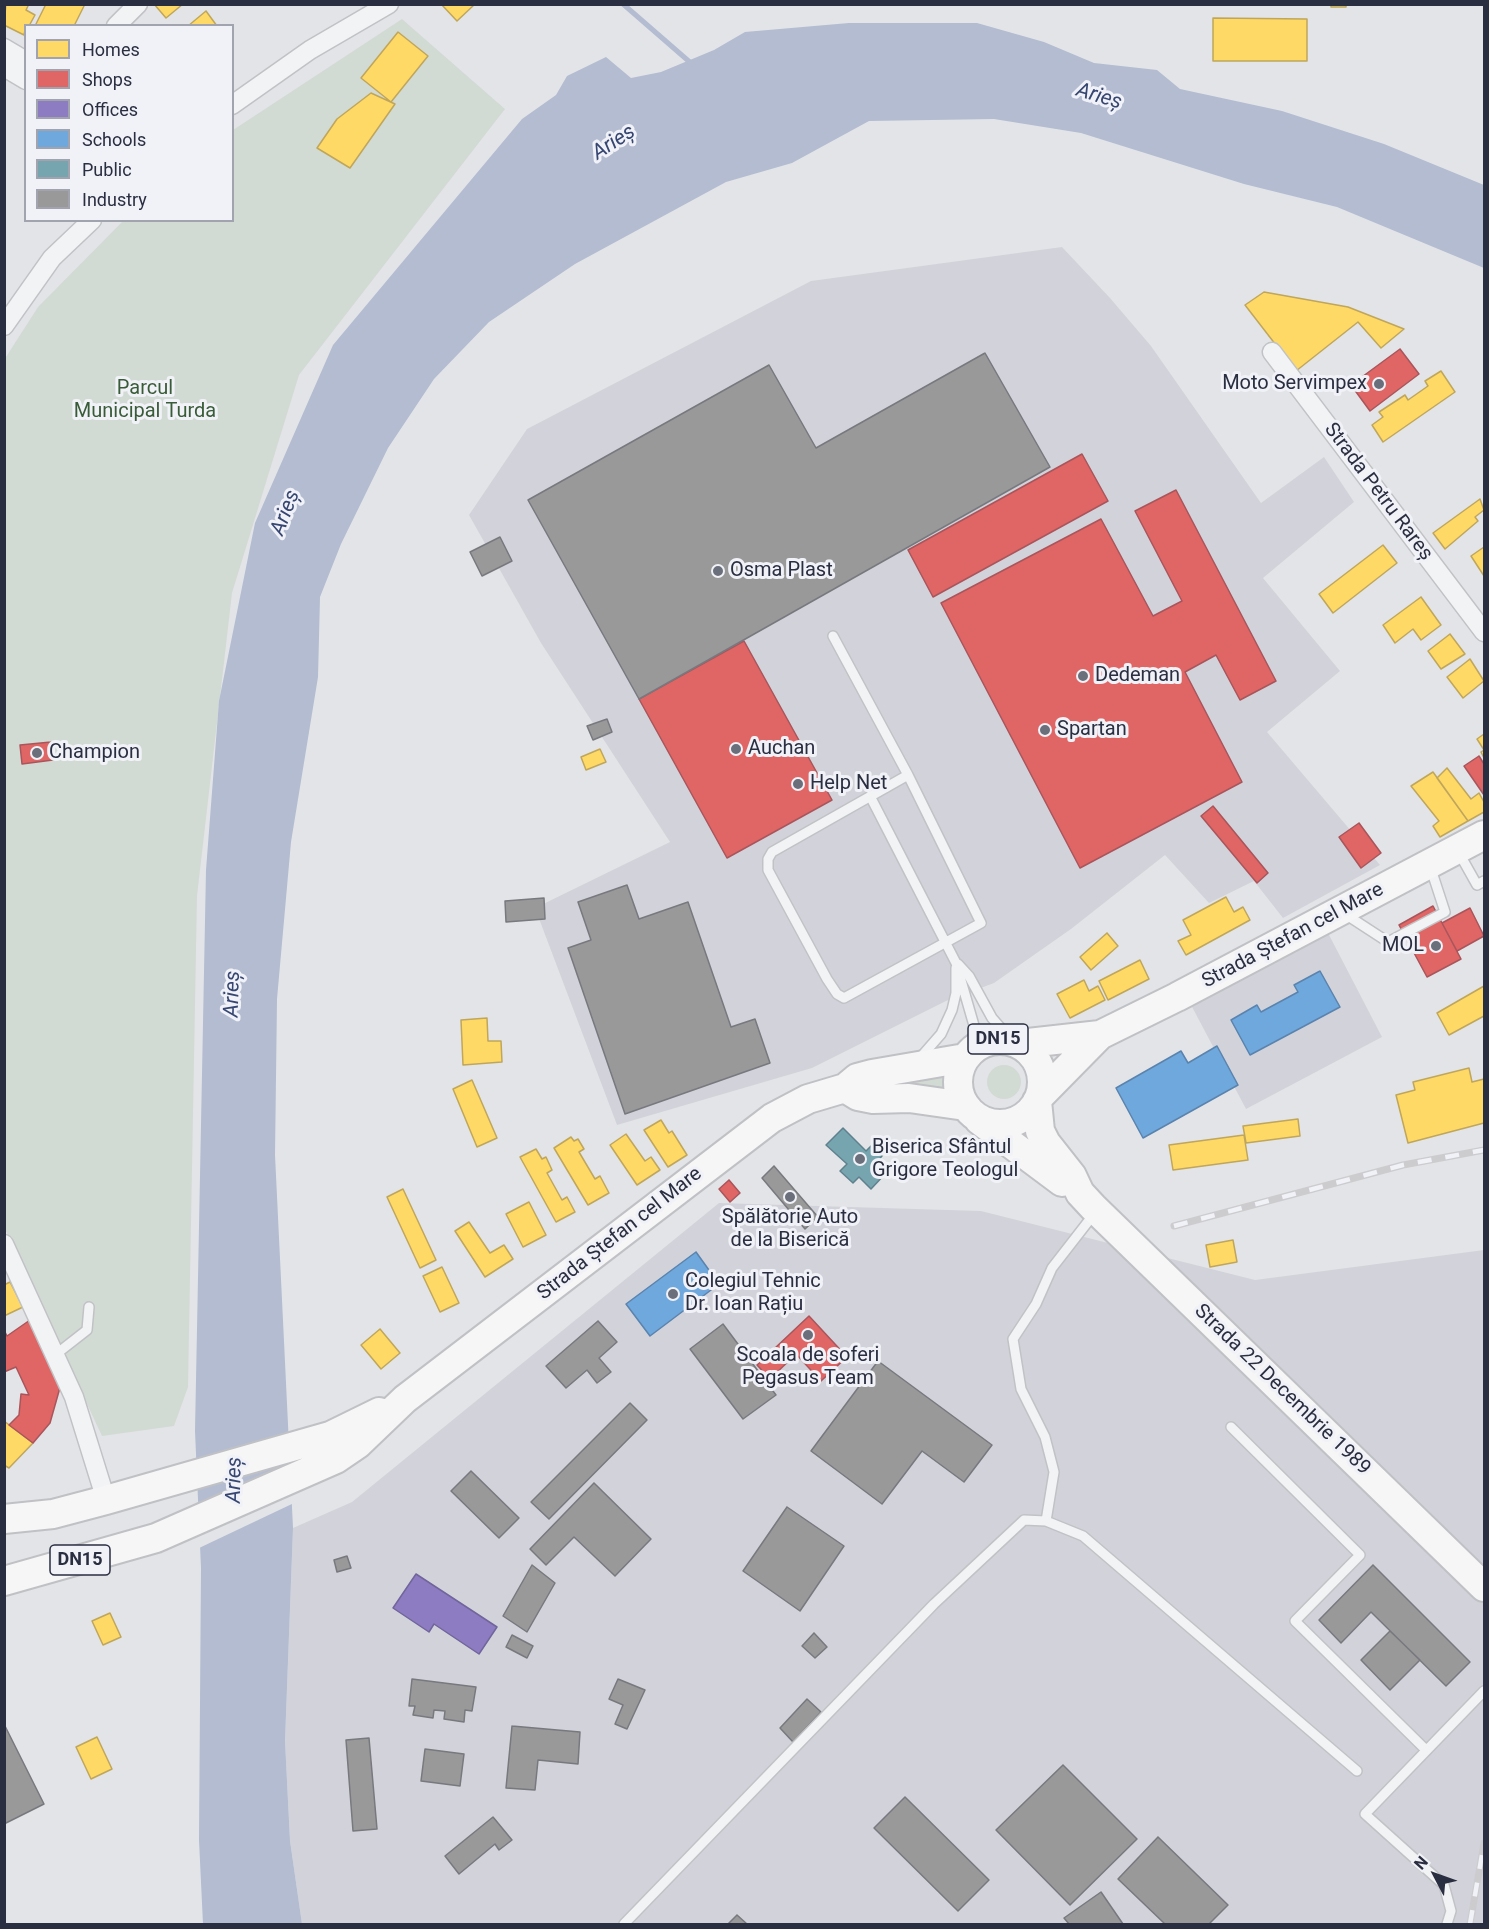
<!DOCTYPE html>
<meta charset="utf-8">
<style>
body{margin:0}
#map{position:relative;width:1489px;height:1929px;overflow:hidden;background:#e3e4e7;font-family:Roboto,sans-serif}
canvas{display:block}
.frame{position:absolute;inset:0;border:6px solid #2a2e41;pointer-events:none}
.legend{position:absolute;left:24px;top:24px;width:210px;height:198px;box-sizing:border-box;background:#f1f2f7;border:2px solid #a1a4ae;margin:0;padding:8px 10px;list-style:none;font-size:18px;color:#2a2e41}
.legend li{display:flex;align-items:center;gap:12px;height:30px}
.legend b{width:30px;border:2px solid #a1a4ae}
.north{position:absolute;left:1405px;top:1845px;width:60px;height:60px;-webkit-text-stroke:4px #f1f2f7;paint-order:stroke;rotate:311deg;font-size:16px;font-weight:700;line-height:24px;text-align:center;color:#2a2e41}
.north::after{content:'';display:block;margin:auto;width:21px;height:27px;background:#2a2e41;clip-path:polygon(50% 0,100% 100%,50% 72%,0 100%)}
</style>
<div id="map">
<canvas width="1489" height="1929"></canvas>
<div class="frame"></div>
<ul class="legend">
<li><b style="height:16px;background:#ffd966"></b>Homes</li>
<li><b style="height:16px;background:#e06666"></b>Shops</li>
<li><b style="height:16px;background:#8e7cc3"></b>Offices</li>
<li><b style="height:16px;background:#6fa8dc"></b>Schools</li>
<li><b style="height:16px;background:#76a5af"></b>Public</li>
<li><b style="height:16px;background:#999"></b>Industry</li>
</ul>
<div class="north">N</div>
</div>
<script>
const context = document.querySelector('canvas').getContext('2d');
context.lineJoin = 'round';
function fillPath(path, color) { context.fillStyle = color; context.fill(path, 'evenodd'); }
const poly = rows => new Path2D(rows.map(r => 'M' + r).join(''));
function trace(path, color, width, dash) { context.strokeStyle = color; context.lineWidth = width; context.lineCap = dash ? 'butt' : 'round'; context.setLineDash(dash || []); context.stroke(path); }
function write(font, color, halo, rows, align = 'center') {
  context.font = font + ' Roboto,sans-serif'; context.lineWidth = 6; context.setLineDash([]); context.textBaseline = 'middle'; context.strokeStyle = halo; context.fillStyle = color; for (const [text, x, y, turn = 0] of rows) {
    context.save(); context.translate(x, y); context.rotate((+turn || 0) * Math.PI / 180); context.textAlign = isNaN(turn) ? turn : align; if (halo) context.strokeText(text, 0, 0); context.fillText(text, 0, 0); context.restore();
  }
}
const built = poly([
 [1062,247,1110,298,1151,346,1261,503,1324,457,1354,502,1263,578,1340,671,1267,732,1380,865,1283,918,1254,881,1209,903,1165,855,1071,929,994,983,946,1001,812,1068,617,1125,535,908,670,842,541,643,469,515,527,429,811,281],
 [1327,931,1382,1037,1246,1109,1190,1003],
 [719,1203,981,1211,1255,1280,1484,1250,1484,1924,302,1924,290,1841,285,1741,293,1528,352,1502]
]);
const green = poly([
 [402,19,505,109,299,375,232,593,197,896,188,1387,174,1426,102,1436,5,1229,4,360,38,307,123,221,232,220,233,130],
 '987 1082a17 17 0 1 1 34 0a17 17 0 1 1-34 0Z',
 [955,1072,949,1085,951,1095,898,1086]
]);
const water = poly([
 [849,23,977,23,1044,42,1094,63,1157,70,1180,89,1282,111,1384,144,1484,185,1484,268,1337,207,1244,184,1081,133,994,119,869,121,792,163,726,182,575,264,489,322,434,379,388,448,341,544,320,597,318,677,291,842,277,999,275,1155,293,1528,285,1741,290,1841,302,1924,203,1924,199,1840,201,1568,195,1431,206,870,219,701,255,523,333,345,522,119,556,95,567,76,606,57,631,78,661,72,714,50,745,32]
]);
const pier = poly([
 [293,1473,294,1503,197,1549,196,1516]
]);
const homes = poly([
 [6,4,29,4,26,10,35,15,29,26,26,26,24,35,4,25,6,4],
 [46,4,85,4,74,26,35,26,46,4],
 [154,4,183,4,166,18,154,4],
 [441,4,475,4,457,21,441,4],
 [1331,4,1346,4,1346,7,1331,7,1331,4],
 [206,11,217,26,188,26,206,11],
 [1213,18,1307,19,1307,61,1213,61,1213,18],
 [398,32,428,56,391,102,361,78,398,32],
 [371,93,395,104,350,168,317,148,337,119,371,93],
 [1264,292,1348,307,1404,329,1381,348,1358,322,1296,371,1245,305,1264,292],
 [1441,371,1455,392,1383,442,1372,425,1383,417,1379,412,1405,395,1408,400,1428,386,1425,381,1441,371],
 [1480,499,1484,510,1475,517,1478,521,1445,549,1433,533,1480,499],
 [1383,545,1397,563,1333,613,1319,594,1383,545],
 [1484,547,1484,576,1471,556,1484,547],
 [1421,597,1441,625,1421,640,1413,629,1395,643,1383,625,1421,597],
 [1450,634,1465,654,1441,669,1428,651,1450,634],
 [1470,659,1484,681,1463,698,1447,677,1470,659],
 [1484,734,1484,758,1481,752,1484,750,1477,739,1484,734],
 [600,749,606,762,586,770,581,757,600,749],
 [1447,768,1471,799,1479,793,1484,802,1484,812,1468,821,1437,778,1447,768],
 [1433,772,1468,821,1440,837,1433,826,1439,821,1411,786,1433,772],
 [1226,897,1234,912,1243,907,1250,920,1186,955,1178,941,1191,935,1183,920,1226,897],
 [1107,933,1118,946,1091,970,1080,957,1107,933],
 [1140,960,1149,979,1108,1000,1099,981,1140,960],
 [1084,980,1089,991,1098,986,1105,1000,1070,1018,1057,994,1084,980],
 [1484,986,1484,1016,1449,1035,1437,1013,1484,986],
 [487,1018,488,1041,501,1041,502,1062,463,1065,461,1020,487,1018],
 [1469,1068,1472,1082,1484,1079,1484,1123,1408,1143,1396,1095,1415,1090,1413,1082,1469,1068],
 [472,1080,497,1138,477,1147,453,1089,472,1080],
 [1298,1119,1300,1136,1246,1143,1243,1126,1298,1119],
 [661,1120,669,1133,672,1131,687,1155,668,1167,644,1130,661,1120],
 [626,1134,645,1161,651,1157,660,1170,637,1185,610,1145,626,1134],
 [1244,1135,1248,1160,1173,1170,1169,1145,1244,1135],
 [571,1137,574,1141,578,1139,584,1149,579,1152,595,1179,600,1176,609,1193,588,1205,554,1148,571,1137],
 [536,1149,542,1159,546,1157,552,1170,547,1173,562,1200,567,1197,575,1212,556,1222,520,1157,536,1149],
 [403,1189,436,1260,420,1268,387,1197,403,1189],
 [529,1202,546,1235,523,1247,506,1214,529,1202],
 [469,1222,490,1253,504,1245,513,1259,485,1277,455,1231,469,1222],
 [1233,1240,1237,1262,1210,1267,1206,1245,1233,1240],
 [442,1267,459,1303,440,1312,423,1276,442,1267],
 [10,1282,23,1307,4,1316,4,1285,10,1282],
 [380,1329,400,1353,381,1369,361,1345,380,1329],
 [4,1421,33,1443,9,1468,4,1465,4,1421],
 [110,1613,121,1637,103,1645,92,1621,110,1613],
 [97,1737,112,1769,91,1779,76,1747,97,1737]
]);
const shops = poly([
 [1400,349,1419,374,1370,411,1351,385,1400,349],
 [1082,454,1108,501,933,597,908,550,1082,454],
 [1176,490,1276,681,1240,700,1216,655,1185,672,1242,782,1080,868,941,603,1101,519,1153,616,1182,601,1135,511,1176,490],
 [744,641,832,800,727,858,639,699,744,641],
 [51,742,53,760,22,764,20,745,51,742],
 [1479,756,1484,764,1484,795,1464,766,1479,756],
 [1213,806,1268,873,1257,883,1201,816,1213,806],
 [1359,823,1381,853,1361,868,1339,837,1359,823],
 [1433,906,1461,959,1427,977,1399,925,1433,906],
 [1470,908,1484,936,1457,951,1442,923,1470,908],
 [729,1180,740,1193,730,1202,719,1189,729,1180],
 [809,1316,847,1357,821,1381,796,1354,770,1379,757,1365,809,1316],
 [30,1320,61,1384,50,1423,33,1443,9,1425,19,1415,21,1394,29,1395,16,1367,4,1372,4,1330,7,1336,30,1320]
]);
const offices = poly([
 [416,1574,497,1627,479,1654,434,1624,429,1632,393,1608,416,1574]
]);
const schools = poly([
 [1320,971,1340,1007,1250,1055,1231,1020,1257,1005,1261,1012,1298,992,1294,985,1320,971],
 [1217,1046,1238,1085,1143,1138,1116,1088,1181,1051,1188,1063,1217,1046],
 [696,1252,719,1284,650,1336,626,1304,696,1252]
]);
const public = poly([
 [843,1128,866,1151,871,1146,882,1156,876,1163,886,1173,871,1189,859,1177,853,1183,840,1171,847,1164,826,1145,843,1128]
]);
const industry = poly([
 [985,353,1050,467,639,699,528,500,769,365,816,448,985,353],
 [500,537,512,561,482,576,470,552,500,537],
 [607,719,612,732,593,740,587,726,607,719],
 [627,885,639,919,688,902,731,1027,755,1019,770,1063,625,1114,568,948,591,940,578,902,627,885],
 [544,898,545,919,506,922,505,901,544,898],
 [774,1166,818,1217,805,1229,762,1178,774,1166],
 [598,1321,617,1342,599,1358,611,1372,597,1383,587,1370,566,1388,546,1366,598,1321],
 [723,1324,776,1395,743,1419,690,1349,723,1324],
 [878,1361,992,1445,964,1482,922,1451,882,1504,811,1451,878,1361],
 [630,1403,647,1420,549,1519,531,1502,630,1403],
 [471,1471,519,1518,499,1538,451,1491,471,1471],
 [594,1483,651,1539,615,1576,574,1537,546,1565,530,1549,594,1483],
 [787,1507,844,1546,800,1611,743,1571,787,1507],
 [347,1556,351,1568,337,1572,334,1560,347,1556],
 [532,1565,555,1583,527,1632,503,1616,532,1565],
 [1373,1565,1470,1662,1446,1686,1371,1612,1341,1643,1319,1620,1373,1565],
 [1390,1631,1420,1660,1390,1690,1361,1660,1390,1631],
 [814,1633,827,1647,815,1658,802,1646,814,1633],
 [512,1635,533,1646,527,1658,506,1647,512,1635],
 [412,1679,476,1687,472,1711,465,1710,464,1722,444,1719,445,1711,434,1710,433,1718,413,1715,415,1706,409,1706,412,1679],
 [618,1679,645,1690,627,1729,615,1724,623,1705,609,1699,618,1679],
 [807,1699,821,1712,793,1742,780,1728,807,1699],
 [4,1724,44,1804,4,1824,4,1724],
 [512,1726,580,1732,578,1764,538,1760,535,1790,506,1788,512,1726],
 [369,1738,377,1829,353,1831,346,1740,369,1738],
 [425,1749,464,1754,460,1786,421,1781,425,1749],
 [1063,1765,1137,1839,1070,1905,996,1830,1063,1765],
 [905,1797,989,1880,958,1911,874,1828,905,1797],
 [493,1817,512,1840,499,1850,495,1844,459,1874,445,1856,493,1817],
 [1158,1837,1228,1905,1209,1924,1165,1924,1118,1879,1158,1837],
 [1101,1892,1123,1924,1069,1924,1064,1918,1101,1892],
 [737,1915,747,1924,728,1924,737,1915]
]);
const stream = poly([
 [623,4,692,64]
]);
const lane = poly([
 [833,636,908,775,981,923,844,998,837,994,827,979,768,870,768,859,772,852,908,775],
 [870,796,956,963,975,1029,975,1048],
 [1459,853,1477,885,1484,881],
 [1345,914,1388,942,1445,912,1430,866],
 [958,964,969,976,992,1018,1013,1042],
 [920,1058,941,1034,952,1010,956,993,956,968],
 [55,1355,87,1330,89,1307],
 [1231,1427,1360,1555,1295,1621,1426,1750],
 [1046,1521,1054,1472,1045,1437,1021,1389,1013,1339,1036,1304,1052,1268,1094,1214],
 [624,1924,934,1604,1024,1520,1046,1521,1083,1536,1357,1771],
 [1447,1924,1451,1911,1444,1885,1365,1814,1484,1691]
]);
const street = poly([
 [116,26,138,4],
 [4,48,26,61],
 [4,67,26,80],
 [232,105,310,50,389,4],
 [4,326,52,258,92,220],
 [1272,352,1484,632],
 [4,1244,74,1397,106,1500]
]);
const primary = poly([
 '958 1082a42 42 0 1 1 84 0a42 42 0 1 1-84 0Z',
 [1019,1044,1100,1035,1177,997,1484,835],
 [845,1088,858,1096,873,1099,909,1098,965,1106],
 [1040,1096,1100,1035],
 [1037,1101,1040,1131,1046,1143,1072,1176,1080,1193,1093,1207,1484,1587],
 [979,1120,1062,1182],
 [4,1519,53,1514,106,1500,330,1436,379,1412],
 [4,1581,156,1538,336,1459,358,1444,405,1399,772,1118,808,1099,845,1088,857,1078,872,1074,965,1058]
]);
const rail = poly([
 [1174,1226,1403,1165,1484,1150],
 [1470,1924,1484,1843]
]);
const markers = [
 [1379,384,6,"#6b6e7b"],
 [718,571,6,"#6b6e7b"],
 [1083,676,6,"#6b6e7b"],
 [1045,730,6,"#6b6e7b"],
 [736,749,6,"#6b6e7b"],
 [37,753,6,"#6b6e7b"],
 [798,784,6,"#6b6e7b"],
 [1436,946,6,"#6b6e7b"],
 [860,1159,6,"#6b6e7b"],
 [790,1197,6,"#6b6e7b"],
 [673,1294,6,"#6b6e7b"],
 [808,1335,6,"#6b6e7b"]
];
const shields = [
 [998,1039,60],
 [80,1560,60]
];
const shieldNames = [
 ["DN15",998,1039],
 ["DN15",80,1560]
];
const poiNames = [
 ["Moto Servimpex",1367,384,"right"],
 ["Osma Plast",730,571],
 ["Dedeman",1095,676],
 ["Spartan",1057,730],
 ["Auchan",748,749],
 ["Champion",49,753],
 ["Help Net",810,784],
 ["MOL",1424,946,"right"],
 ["Biserica Sfântul",872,1148],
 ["Grigore Teologul",872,1171],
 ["Spălătorie Auto",790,1218,"center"],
 ["de la Biserică",790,1241,"center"],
 ["Colegiul Tehnic",685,1282],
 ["Dr. Ioan Rațiu",685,1305],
 ["Scoala de soferi",808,1356,"center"],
 ["Pegasus Team",808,1379,"center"]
];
const parkNames = [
 ["Parcul",145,389],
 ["Municipal Turda",145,412]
];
const streetNames = [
 ["Strada Petru Rareș",1378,492,53],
 ["Strada Ștefan cel Mare",1293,936,-28],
 ["Strada Ștefan cel Mare",620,1234,-38],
 ["Strada 22 Decembrie 1989",1282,1390,44]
];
const waterNames = [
 ["Arieș",1099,97,17],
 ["Arieș",614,143,-33],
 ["Arieș",286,513,-69],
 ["Arieș",233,994,-88],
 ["Arieș",235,1480,-89]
];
fillPath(built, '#d2d3da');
fillPath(green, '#d2dbd3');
fillPath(water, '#b3bcd1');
fillPath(pier, '#e3e4e7');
fillPath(homes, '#ffd966');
trace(homes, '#bfa65b', 1.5);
fillPath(shops, '#e06666');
trace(shops, '#a9555b', 1.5);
fillPath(offices, '#8e7cc3');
trace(offices, '#70659c', 1.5);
fillPath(schools, '#6fa8dc');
trace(schools, '#5a83ae', 1.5);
fillPath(public, '#76a5af');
trace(public, '#5f818e', 1.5);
fillPath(industry, '#999');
trace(industry, '#78797f', 1.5);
trace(stream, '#b3bcd1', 5);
trace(lane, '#c1c2c5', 12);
trace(street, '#c1c2c5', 21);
trace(primary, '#c0c1c5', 32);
trace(lane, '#f2f3f5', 9);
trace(street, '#f2f3f5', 18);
trace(primary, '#f6f6f7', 28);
trace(rail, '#cccccf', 7);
trace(rail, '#f1f2f7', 4.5, [14]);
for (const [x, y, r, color] of markers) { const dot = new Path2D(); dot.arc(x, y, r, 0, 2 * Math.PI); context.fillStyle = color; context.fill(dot); trace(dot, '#f1f2f7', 2); }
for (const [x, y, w] of shields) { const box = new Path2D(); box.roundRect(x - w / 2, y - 15, w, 30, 4.5); context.fillStyle = '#f1f2f7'; context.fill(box); trace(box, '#2a2e41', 1.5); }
write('bold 18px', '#2a2e41', null, shieldNames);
write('20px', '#2a2e41', '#f1f2f7', poiNames, 'left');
write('20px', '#395c38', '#f1f2f7', parkNames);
write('20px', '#2a2e41', '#f1f2f7', streetNames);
write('italic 21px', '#364673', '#f1f2f7', waterNames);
</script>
